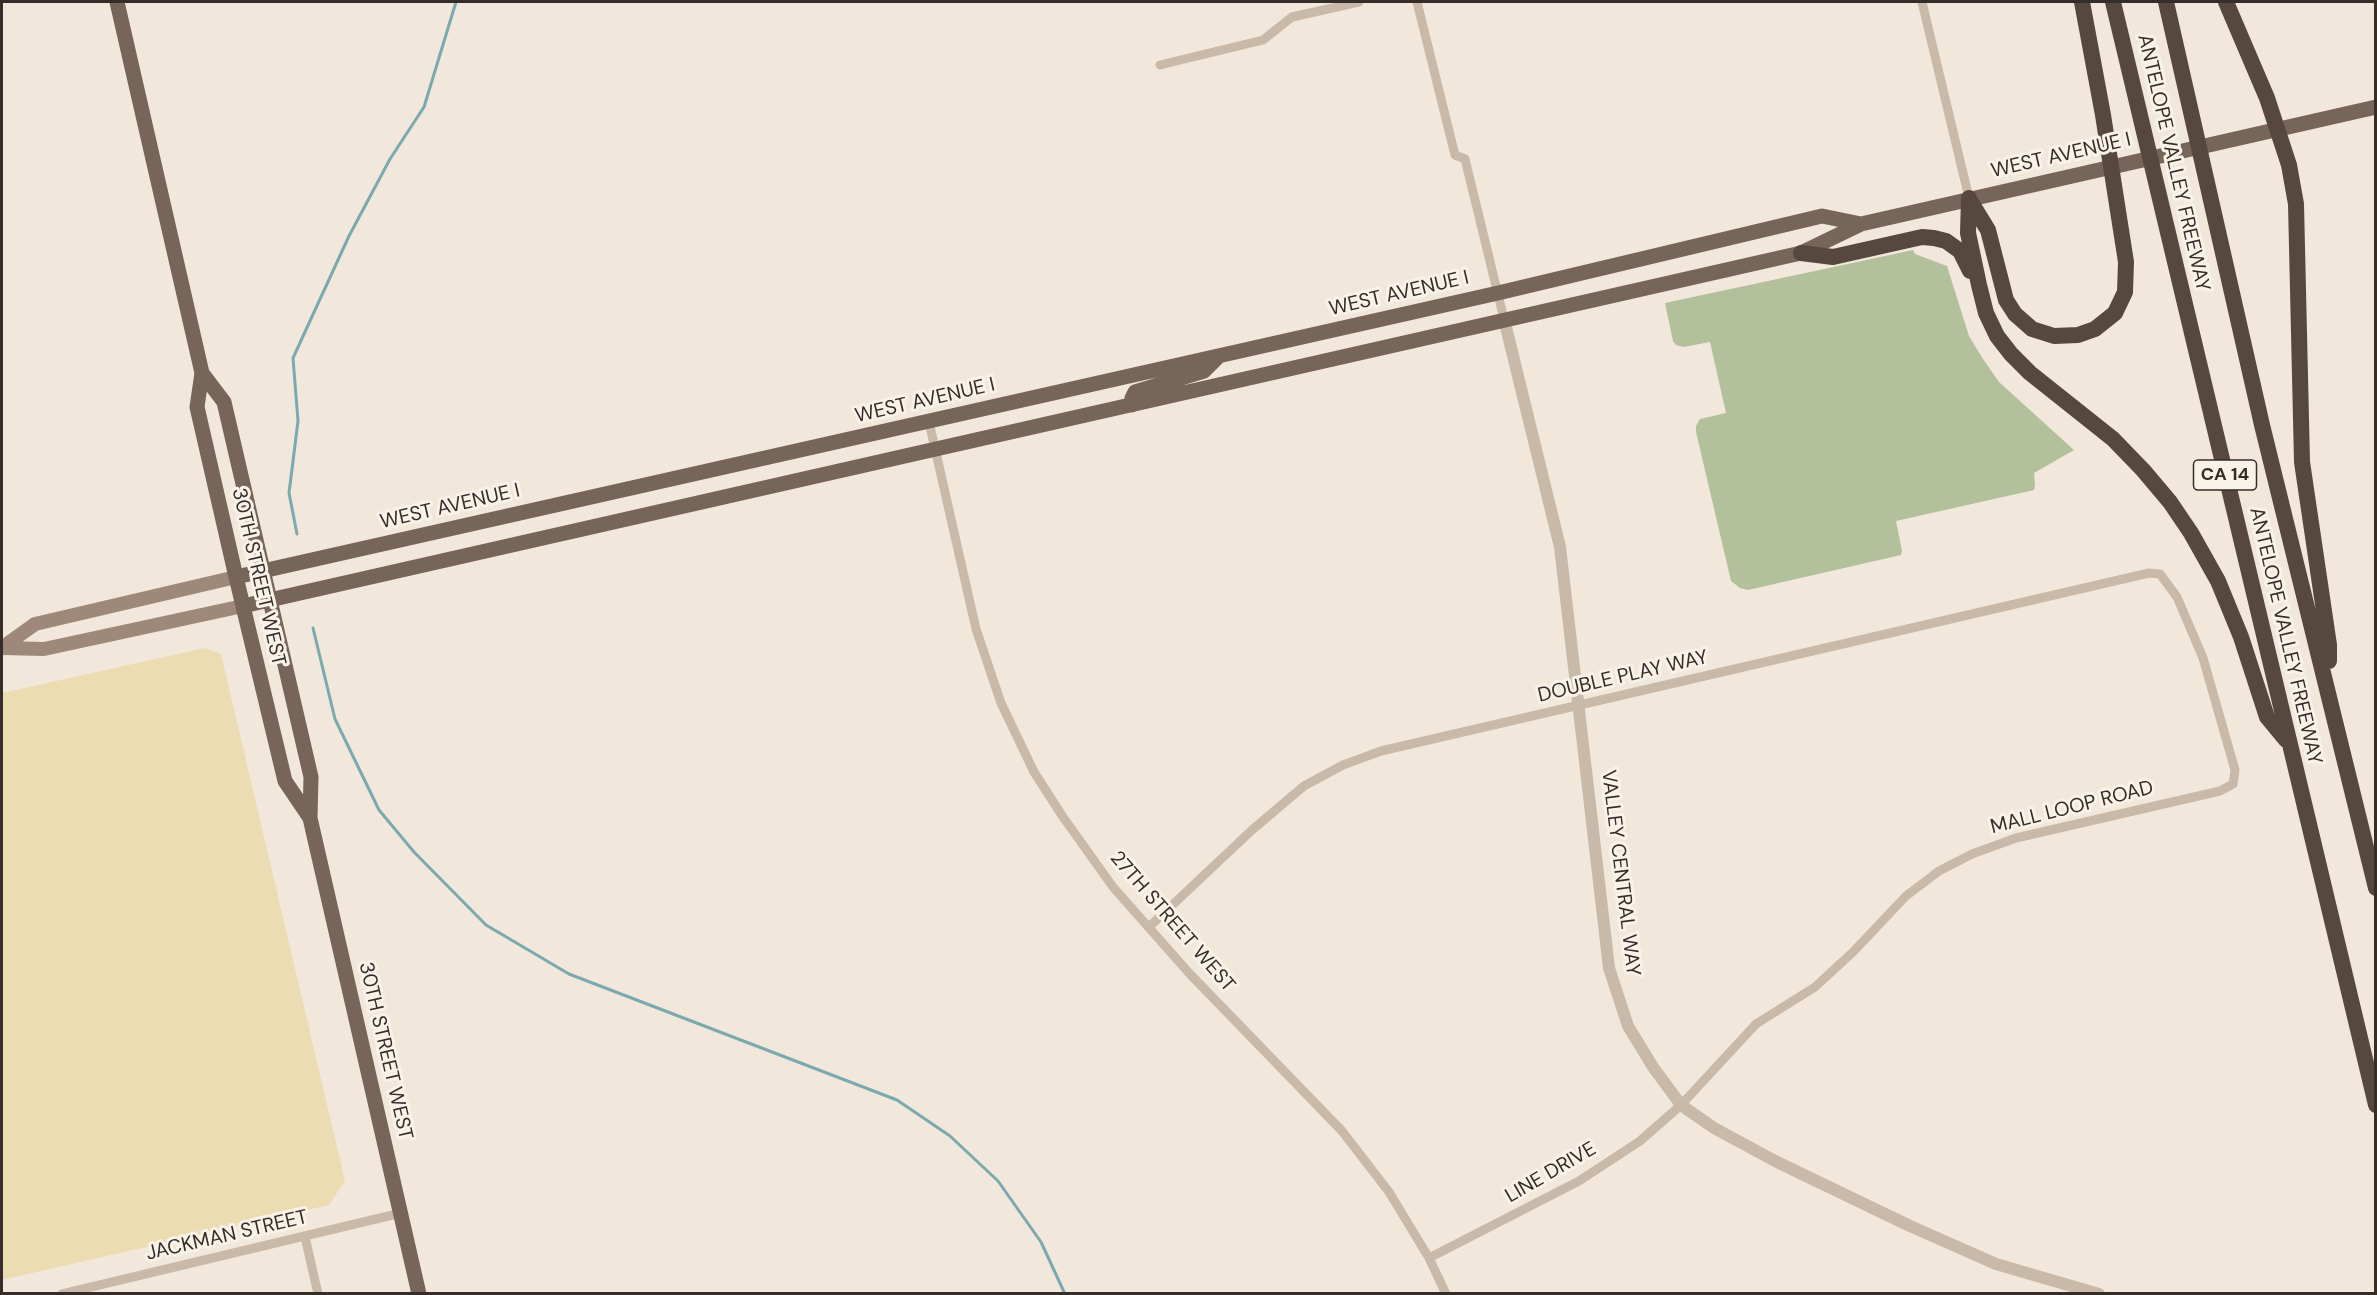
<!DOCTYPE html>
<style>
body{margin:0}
#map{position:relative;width:2377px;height:1295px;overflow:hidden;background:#f1e8db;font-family:"DM Sans",sans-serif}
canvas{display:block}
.frame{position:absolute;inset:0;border:3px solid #362d28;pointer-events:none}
</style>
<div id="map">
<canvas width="2377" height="1295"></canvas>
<div class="frame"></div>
</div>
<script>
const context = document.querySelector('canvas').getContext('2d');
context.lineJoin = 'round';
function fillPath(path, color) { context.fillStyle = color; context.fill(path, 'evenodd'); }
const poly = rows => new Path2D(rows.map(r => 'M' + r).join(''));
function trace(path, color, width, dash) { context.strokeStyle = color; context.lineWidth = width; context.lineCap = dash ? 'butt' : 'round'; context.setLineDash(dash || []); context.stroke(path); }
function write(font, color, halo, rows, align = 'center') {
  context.font = font + ' "DM Sans",sans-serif'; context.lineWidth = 6; context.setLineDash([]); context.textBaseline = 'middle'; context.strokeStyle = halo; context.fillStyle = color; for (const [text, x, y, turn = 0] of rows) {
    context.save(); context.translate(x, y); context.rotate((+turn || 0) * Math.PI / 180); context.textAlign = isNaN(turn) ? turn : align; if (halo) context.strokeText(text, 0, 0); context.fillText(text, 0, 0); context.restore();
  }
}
const green = poly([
 [1913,250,1915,254,1947,266,1969,336,1983,359,1999,382,2074,450,2034,473,2035,485,2034,490,1896,521,1902,551,1901,555,1748,590,1740,588,1731,581,1696,432,1696,426,1700,419,1726,413,1710,342,1683,347,1676,345,1673,341,1665,303]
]);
const sand = poly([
 [205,648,221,654,345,1181,329,1205,2,1280,2,693]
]);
const stream = poly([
 [297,534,289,493,298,421,293,358,349,236,390,159,424,107,456,2],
 [313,628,335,719,379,810,414,852,486,925,569,974,897,1100,950,1136,998,1181,1041,1242,1065,1294]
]);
const minor = poly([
 [1417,2,1455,155,1465,159,1504,319],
 [1922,2,1969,198],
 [1160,65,1263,40,1292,17,1359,2],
 [929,422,976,629,1001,703,1034,772,1063,817,1113,887,1189,973,1342,1131,1389,1192,1429,1258,1446,1294],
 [1149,927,1252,830,1304,786,1343,765,1381,751,2149,573,2160,574,2177,597,2203,658,2235,770,2233,784,2220,791,2016,838,1972,854,1939,871,1906,896,1853,952,1815,987,1756,1024,1681,1105,1640,1141,1579,1181,1429,1258],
 [305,1237,318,1294],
 [62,1294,401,1213]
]);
const tertiary = poly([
 [1504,319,1560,547,1609,968,1628,1026,1653,1067,1681,1105,1714,1128,1777,1162,1910,1226,1996,1264,2099,1294]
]);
const secondary = poly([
 [3,647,35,624,236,577],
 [2,648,44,649,243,606]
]);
const primary = poly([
 [117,2,202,373,197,407,236,577,285,781,310,818],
 [202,373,224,402,311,777,310,818,419,1294],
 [1132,405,1132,398,1135,392,1204,371,1219,356],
 [236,577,1498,293,1822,216,1861,224],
 [243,606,1801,253,1861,224,2376,107]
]);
const motorway = poly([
 [2113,2,2376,1105],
 [2166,2,2262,425,2376,888],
 [2226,2,2267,98,2289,165,2296,204,2302,462,2329,645,2329,661],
 [1969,198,1968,233,1979,285,1986,313,1997,336,2011,354,2030,373,2113,439,2143,470,2170,502,2191,533,2218,581,2241,637,2267,717,2286,740],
 [1969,199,1988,230,2006,300,2015,314,2032,329,2054,336,2078,335,2095,329,2115,313,2125,292,2126,262,2103,115,2082,2],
 [1801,253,1833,257,1922,237,1934,238,1946,241,1960,251,1970,271]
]);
const shields = [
 [2225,475,63]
];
const shieldNames = [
 ["CA 14",2225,475]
];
const streetNames = [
 ["WEST AVENUE I",2061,156,-13],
 ["ANTELOPE VALLEY FREEWAY",2173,163,77],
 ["WEST AVENUE I",1399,294,-13],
 ["WEST AVENUE I",925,401,-13],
 ["WEST AVENUE I",450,507,-13],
 ["30TH STREET WEST",258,577,77],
 ["ANTELOPE VALLEY FREEWAY",2285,636,77],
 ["DOUBLE PLAY WAY",1623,677,-13],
 ["MALL LOOP ROAD",2072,808,-14],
 ["VALLEY CENTRAL WAY",1620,873,83],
 ["27TH STREET WEST",1172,922,49],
 ["30TH STREET WEST",385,1051,77],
 ["LINE DRIVE",1551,1173,-30],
 ["JACKMAN STREET",227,1236,-13]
];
fillPath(green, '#b2c09c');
fillPath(sand, '#ecdcb2');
trace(stream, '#7ba9ae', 3);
trace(minor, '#c9b9a8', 9);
trace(tertiary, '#c9b9a8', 12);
trace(secondary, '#9d8879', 14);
trace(primary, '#786559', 15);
trace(motorway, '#57483f', 16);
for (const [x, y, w] of shields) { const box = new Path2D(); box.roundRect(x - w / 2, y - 15, w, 30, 4.5); context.fillStyle = '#f9f2e8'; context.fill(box); trace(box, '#362d28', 1.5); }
write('bold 18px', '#362d28', null, shieldNames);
write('20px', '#362d28', '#f9f2e8', streetNames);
</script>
